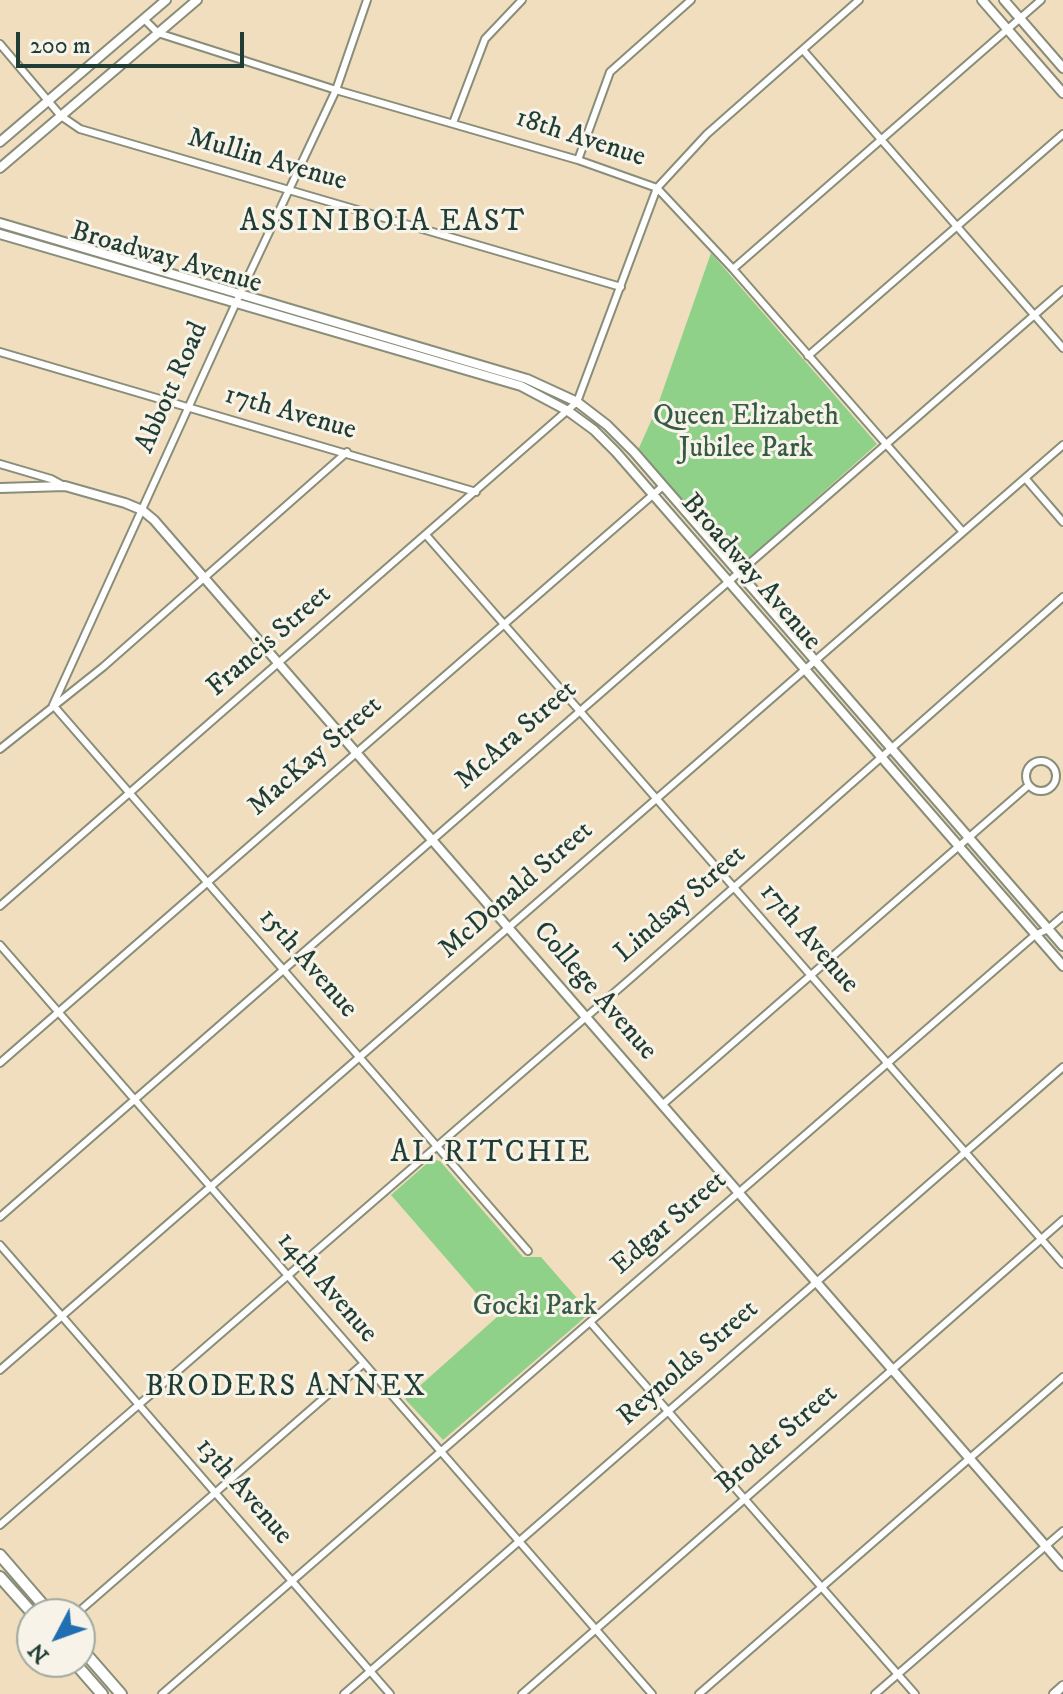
<!DOCTYPE html>
<style>
body{margin:0}
#map{position:relative;width:1063px;height:1694px;overflow:hidden;background:#f1debe;font-family:"IM FELL DW Pica",serif}
canvas{display:block}
.north{position:absolute;left:16px;top:1598px;width:80px;height:80px;box-sizing:border-box;background:#f7f3e8;border:2px solid #a1aaa0;border-radius:50%;rotate:229deg;font-size:22px;font-weight:700;line-height:32px;text-align:center;color:#1f3d34}
.north::after{content:'';display:block;margin:auto;width:28px;height:36px;background:#1f6fb2;clip-path:polygon(50% 0,100% 100%,50% 72%,0 100%)}
.scale{position:absolute;left:16px;top:32px;width:228px;height:36px;box-sizing:border-box;border:4px solid #1f3d34;border-top:0;padding-left:10px;font-size:24px;line-height:28px;white-space:nowrap;color:#1f3d34;-webkit-text-stroke:6px #f7f3e8;paint-order:stroke}
</style>
<div id="map">
<canvas width="1063" height="1694"></canvas>
<div class="north">N</div>
<div class="scale">200 m</div>
</div>
<script>
const context = document.querySelector('canvas').getContext('2d');
context.lineJoin = 'round';
function fillPath(path, color) { context.fillStyle = color; context.fill(path, 'evenodd'); }
const poly = rows => new Path2D(rows.map(r => 'M' + r).join(''));
function trace(path, color, width, dash) { context.strokeStyle = color; context.lineWidth = width; context.lineCap = dash ? 'butt' : 'round'; context.setLineDash(dash || []); context.stroke(path); }
function write(font, color, halo, rows, align = 'center') {
  context.font = font + ' "IM FELL DW Pica",serif'; context.lineWidth = 6; context.setLineDash([]); context.textBaseline = 'middle'; context.strokeStyle = halo; context.fillStyle = color; for (const [text, x, y, turn = 0] of rows) {
    context.save(); context.translate(x, y); context.rotate((+turn || 0) * Math.PI / 180); context.textAlign = isNaN(turn) ? turn : align; if (halo) context.strokeText(text, 0, 0); context.fillText(text, 0, 0); context.restore();
  }
}
const green = poly([
 [711,253,877,444,738,568,638,450,656,410],
 [432,1159,440,1161,523,1257,541,1257,590,1313,443,1440,405,1399,497,1317,391,1195]
]);
const minor = poly([
 [144,19,158,33,336,90,578,160,657,188,733,269,963,532],
 [0,44,61,116,80,129,621,287],
 [803,50,1063,348],
 [453,123,485,39,522,0],
 [578,160,610,72,691,0],
 [733,269,1041,0],
 [0,352,476,492],
 [808,356,1063,134],
 [0,464,51,479,62,485],
 [1025,478,1063,522],
 [426,535,1063,1264],
 [53,705,240,294,336,90,367,0],
 [53,705,528,1251],
 [0,749,103,667,347,452],
 '1026 776a15 15 0 1 1 30 0a15 15 0 1 1-30 0Z',
 [0,906,577,402,657,188,707,134,859,0],
 [0,945,652,1694],
 [0,1063,663,486],
 [662,1105,1029,785],
 [0,1217,1063,290],
 [0,1245,390,1694],
 [590,1322,915,1694],
 [0,1370,1063,445],
 [0,1525,630,979,1063,597],
 [76,1614,363,1364],
 [162,1694,1035,935,1048,929,1063,916],
 [344,1694,1063,1067],
 [522,1694,1063,1220],
 [699,1694,1063,1377],
 [875,1694,1063,1531]
]);
const tertiary = poly([
 [982,0,1063,93],
 [1004,0,1063,68],
 [0,142,166,0],
 [0,168,197,0],
 [0,223,527,379,577,402,607,425,634,452,1063,946],
 [0,234,521,386,568,411,594,430,616,452,1063,966],
 [0,488,65,486,125,503,142,510,154,520,1063,1566],
 [1054,1694,1063,1686]
]);
const primary = poly([
 [0,1555,51,1614],
 [0,1577,33,1614],
 [80,1647,121,1694],
 [74,1662,102,1694]
]);
const streetNames = [
 ["18th Avenue",580,139,18],
 ["Mullin Avenue",267,161,16],
 ["Broadway Avenue",166,259,16],
 ["Abbott Road",173,388,-66],
 ["17th Avenue",290,414,16],
 ["Broadway Avenue",750,573,49],
 ["Francis Street",270,642,-41],
 ["McAra Street",517,736,-41],
 ["MacKay Street",316,757,-41],
 ["McDonald Street",517,891,-41],
 ["Lindsay Street",681,905,-41],
 ["17th Avenue",808,939,49],
 ["15th Avenue",307,964,49],
 ["College Avenue",594,992,49],
 ["Edgar Street",670,1224,-41],
 ["14th Avenue",326,1288,49],
 ["Reynolds Street",689,1364,-41],
 ["Broder Street",778,1440,-41],
 ["13th Avenue",243,1492,49]
];
const parkNames = [
 ["Queen Elizabeth",746,418],
 ["Jubilee Park",746,450],
 ["Gocki Park",535,1308]
];
const neighbourhoodNames = [
 ["ASSINIBOIA EAST",383,224],
 ["AL RITCHIE",491,1155],
 ["BRODERS ANNEX",286,1389]
];
fillPath(green, '#90d189');
trace(minor, '#888e79', 10);
trace(tertiary, '#888e79', 12);
trace(primary, '#888e79', 14);
trace(minor, '#fff', 6);
trace(tertiary, '#fff', 8);
trace(primary, '#fff', 10);
write('28px', '#1f3d34', '#f7f3e8', streetNames);
write('28px', '#365b45', '#f7f3e8', parkNames);
context.letterSpacing = '2px';
write('30px', '#1f3d34', '#f7f3e8', neighbourhoodNames);
context.letterSpacing = '0px';
</script>
